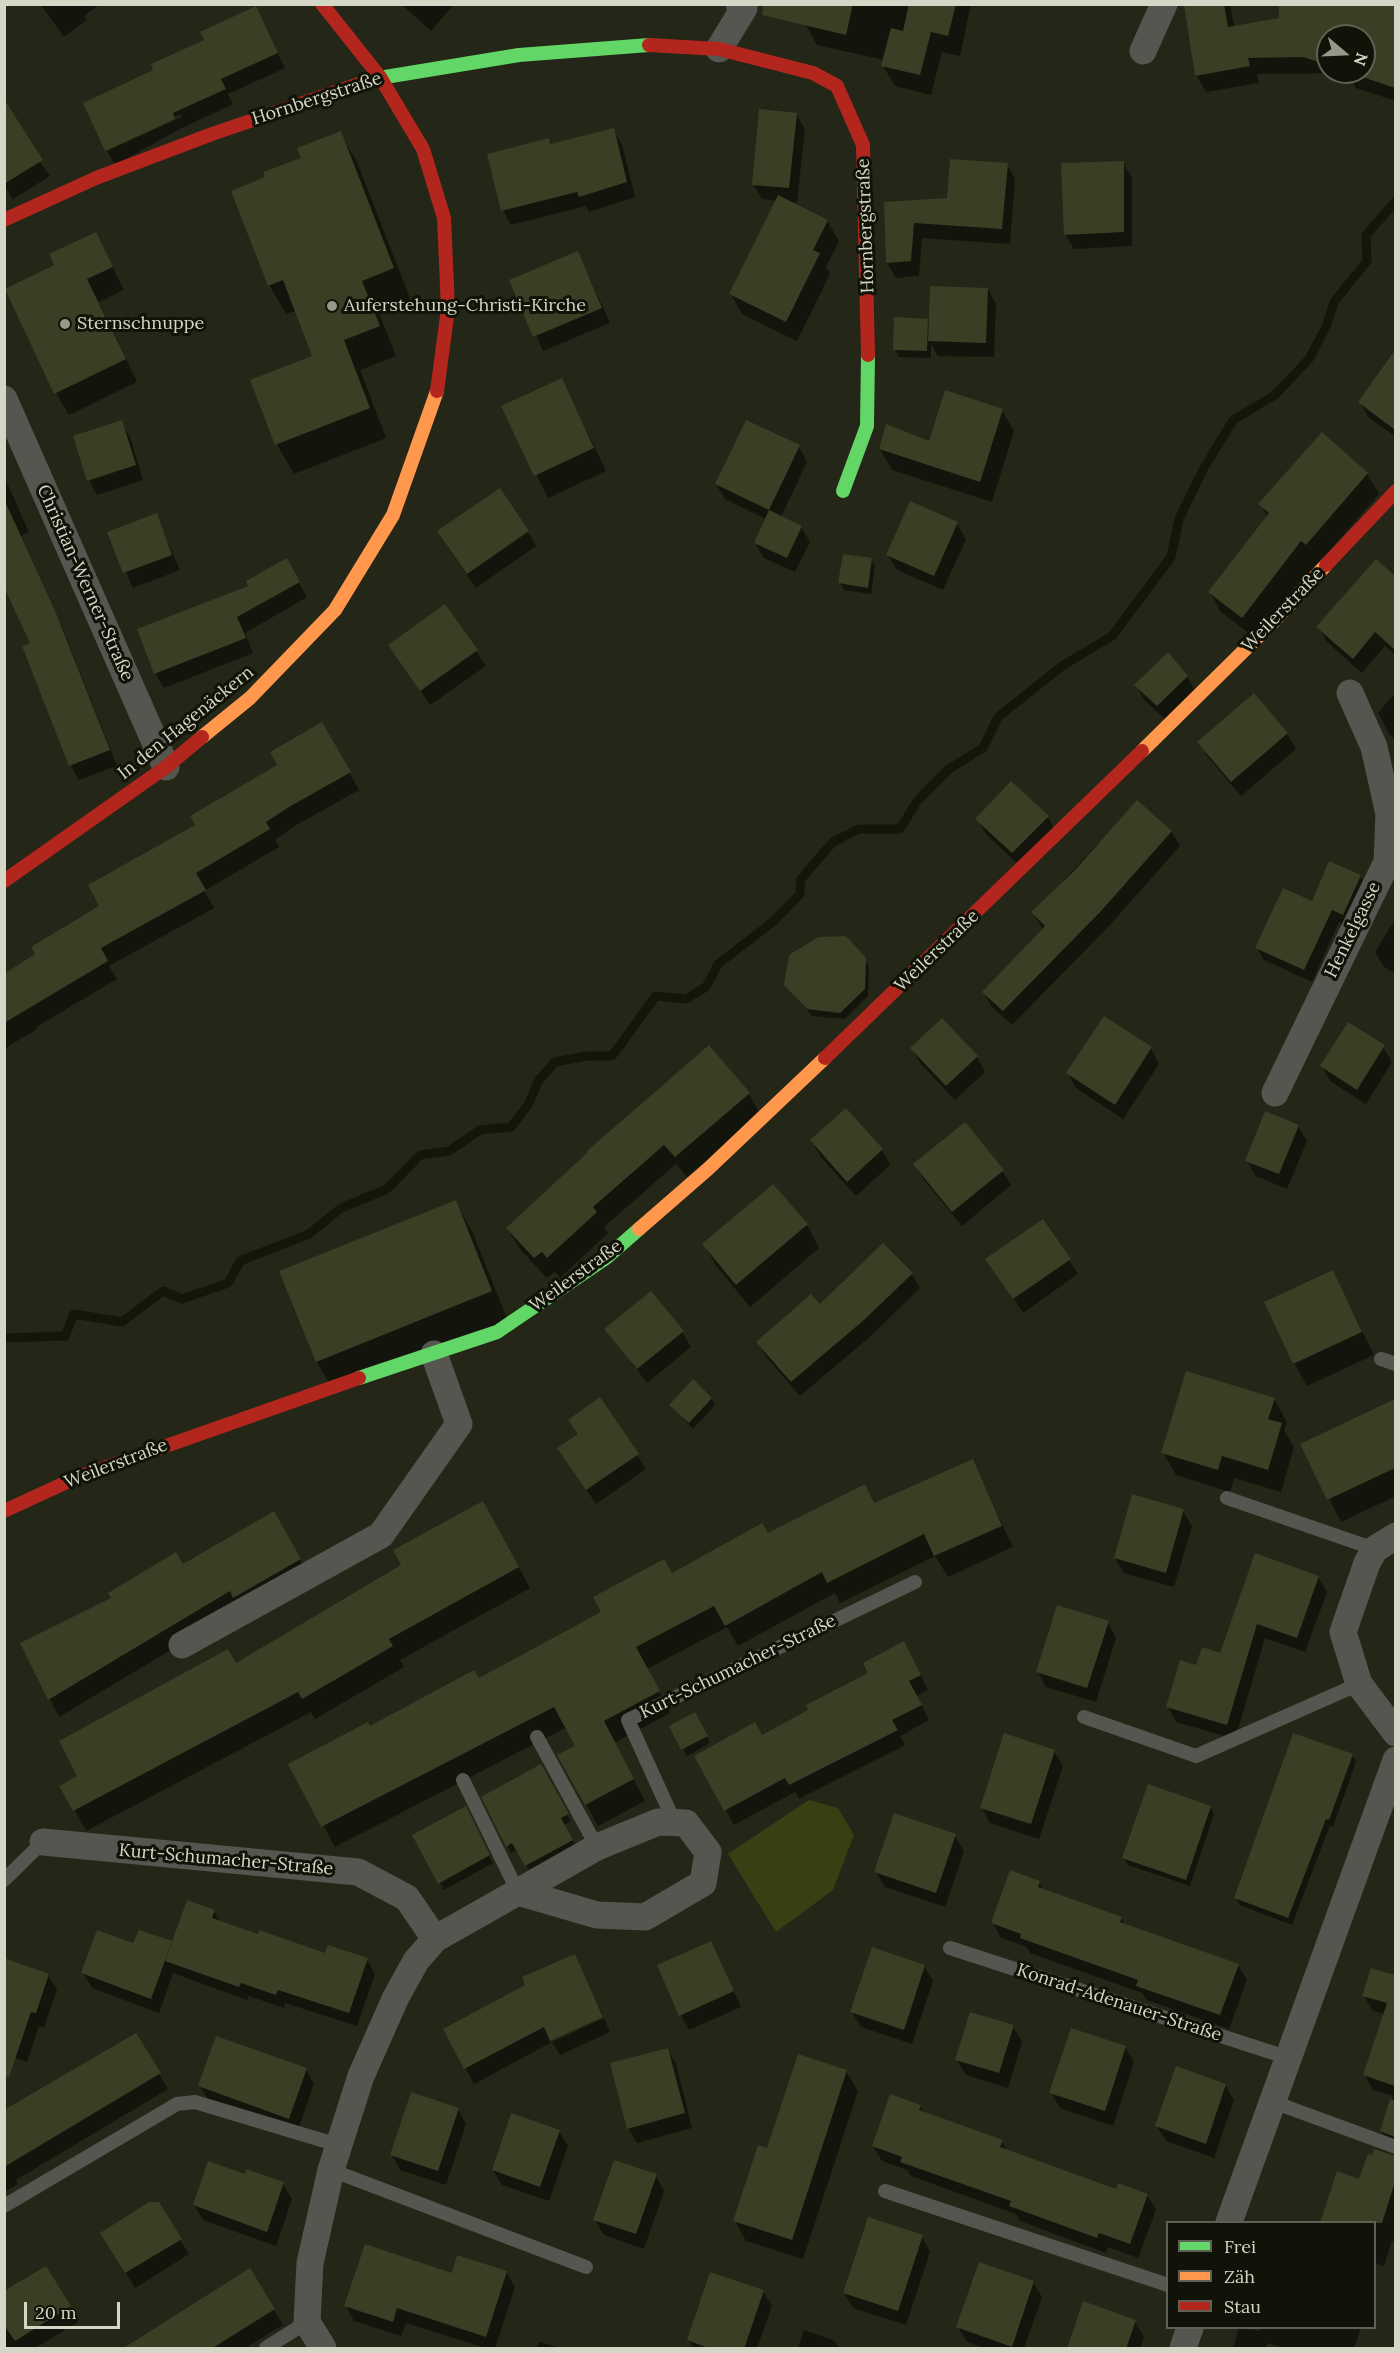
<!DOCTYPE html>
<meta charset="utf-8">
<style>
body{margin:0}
#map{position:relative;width:1400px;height:2353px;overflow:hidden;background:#242617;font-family:Lora,serif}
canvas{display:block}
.frame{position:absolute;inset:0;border:6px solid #d4d6c6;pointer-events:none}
.legend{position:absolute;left:1166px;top:2221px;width:210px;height:108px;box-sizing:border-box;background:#121308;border:2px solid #606154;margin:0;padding:8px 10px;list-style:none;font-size:18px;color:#d4d6c6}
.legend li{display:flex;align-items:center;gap:12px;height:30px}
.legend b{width:30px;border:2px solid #606154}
.north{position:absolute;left:1316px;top:24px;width:60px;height:60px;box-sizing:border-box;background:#121308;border:2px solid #606154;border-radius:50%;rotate:109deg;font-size:16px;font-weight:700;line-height:24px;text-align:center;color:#d4d6c6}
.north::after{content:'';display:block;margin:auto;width:21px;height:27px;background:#969889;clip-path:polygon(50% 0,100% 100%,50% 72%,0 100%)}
.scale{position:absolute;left:24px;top:2302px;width:96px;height:27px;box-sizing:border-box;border:3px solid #d4d6c6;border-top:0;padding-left:8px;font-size:18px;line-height:21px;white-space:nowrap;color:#d4d6c6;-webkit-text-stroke:4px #121308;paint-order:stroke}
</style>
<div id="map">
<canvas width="1400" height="2353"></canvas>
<div class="frame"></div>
<ul class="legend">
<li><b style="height:8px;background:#63d668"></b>Frei</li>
<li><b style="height:8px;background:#ff974d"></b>Zäh</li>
<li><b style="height:8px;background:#b3261e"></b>Stau</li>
</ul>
<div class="north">N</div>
<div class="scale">20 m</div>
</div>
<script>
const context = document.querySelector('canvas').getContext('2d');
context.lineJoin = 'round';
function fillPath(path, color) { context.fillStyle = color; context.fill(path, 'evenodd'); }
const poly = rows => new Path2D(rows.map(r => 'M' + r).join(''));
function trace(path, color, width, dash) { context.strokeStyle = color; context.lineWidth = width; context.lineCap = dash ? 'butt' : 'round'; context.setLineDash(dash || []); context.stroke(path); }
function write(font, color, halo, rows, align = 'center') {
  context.font = font + ' Lora,serif'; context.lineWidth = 6; context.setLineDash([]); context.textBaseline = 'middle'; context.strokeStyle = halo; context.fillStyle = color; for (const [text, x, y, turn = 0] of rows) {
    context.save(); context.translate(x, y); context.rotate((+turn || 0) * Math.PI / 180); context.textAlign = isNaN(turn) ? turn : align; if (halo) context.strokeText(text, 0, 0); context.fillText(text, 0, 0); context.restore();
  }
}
const green = poly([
 [809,1800,838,1808,854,1835,833,1890,776,1932,728,1854]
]);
const shadow = poly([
 [40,4,100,4,84,16,87,20,64,37],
 [401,4,454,4,431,31],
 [810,4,971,4,960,56,942,52,931,95,895,86,883,66,884,60,817,45,805,24],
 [1185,4,1230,4,1234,28,1280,19,1281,4,1396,4,1396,101,1356,88,1347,73,1257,74,1259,83,1206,92,1196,75],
 [1328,36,1364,36,1364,72,1328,72],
 [255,8,285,68,228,94,233,104,180,129,115,165,107,151,182,117,181,114,106,149,155,71],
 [4,110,50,176,13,199,4,185],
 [796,114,805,129,797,203,790,202,827,221,839,241,826,267,830,274,797,341,742,314,731,294,777,201,762,199,753,184],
 [613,130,622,145,635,197,589,212,586,206,511,225,503,210,548,140,551,145],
 [340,133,357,162,410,298,378,310,396,356,360,370,386,438,294,474,277,445,252,380,314,356,296,311,286,314,269,285,267,178,303,159],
 [1123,163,1132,178,1132,246,1074,249,1065,234],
 [1007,164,1015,179,1010,244,922,238,919,276,896,278,887,263,885,203,948,200],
 [96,234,124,290,99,302,137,382,69,415,56,393,56,266],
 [578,253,610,323,543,351,511,281],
 [988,289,996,304,994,357,938,356,931,344,931,358,899,357,895,350,927,320,930,325],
 [1396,352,1396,437,1368,417,1360,402],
 [562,380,606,471,548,498,503,407],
 [1002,410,1014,431,992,502,892,470,880,449,930,443],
 [121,422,130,437,143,480,97,495,89,480],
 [799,447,807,462,781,517,801,527,810,542,795,572,764,558,755,543,766,519,725,499,716,484],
 [1367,474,1379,494,1254,637,1221,612,1210,592,1268,517,1260,504],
 [4,476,29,532,21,536,63,629,117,766,79,780,71,766,24,647,32,644,4,584],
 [156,515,180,570,133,588,109,533],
 [957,524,966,539,943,590,897,570,888,555],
 [528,532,536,546,476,588,448,547],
 [871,559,875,566,871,594,844,590,840,583],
 [286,560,307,597,245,633,253,653,164,688,155,673,251,587],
 [1376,561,1396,578,1396,656,1385,646,1362,673,1327,642,1318,627],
 [445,606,486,666,430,705,390,645],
 [1187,676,1195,691,1166,720,1144,700,1136,685],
 [1396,692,1396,740,1390,735,1378,713],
 [1254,695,1287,734,1296,749,1241,796,1208,757,1199,742],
 [322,724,359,790,298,824,275,840,279,847,204,891,214,908,109,966,117,979,36,1027,37,1029,4,1049,4,976,102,906,197,826,279,766],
 [1137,802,1171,831,1180,846,1110,925,1012,1025,992,1007,984,993,1043,930,1033,913],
 [1048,817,1056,832,1021,867,986,834,977,819],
 [1360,876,1367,889,1350,927,1339,922,1312,982,1264,960,1257,948,1312,903],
 [1396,918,1396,974,1384,967,1375,952],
 [865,959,869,967,868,996,845,1019,812,1016,785,984],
 [942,1020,977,1057,985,1072,955,1100,920,1063,912,1048],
 [1383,1047,1392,1062,1366,1104,1330,1081,1322,1066],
 [1151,1049,1159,1064,1123,1119,1076,1088,1068,1073],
 [749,1094,760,1114,687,1177,676,1164,604,1227,608,1233,560,1278,555,1272,547,1278,520,1249,508,1229],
 [1298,1126,1307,1141,1287,1189,1256,1176,1247,1161],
 [812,1141,882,1150,890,1165,856,1196,820,1156],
 [915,1165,1002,1171,1011,1185,962,1226,924,1180],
 [773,1186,807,1225,819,1248,750,1307,717,1267,704,1245],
 [455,1202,472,1231,508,1321,334,1391,317,1362,281,1272],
 [987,1260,1069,1260,1078,1274,1023,1313],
 [1333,1272,1374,1355,1307,1386,1294,1363],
 [911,1273,920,1288,872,1335,800,1396,767,1358,758,1343],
 [606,1329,682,1332,691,1347,647,1383],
 [711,1398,715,1405,693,1429,671,1405],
 [1274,1399,1287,1422,1284,1430,1294,1447,1281,1492,1234,1478,1230,1492,1176,1475,1163,1452],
 [1396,1400,1396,1496,1341,1522,1302,1445],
 [570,1420,637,1455,646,1469,596,1504,568,1463,579,1435],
 [972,1461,1013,1547,948,1577,935,1556,840,1603,835,1593,738,1646,727,1627,647,1669,670,1713,614,1743,645,1801,598,1826,559,1756,577,1746,567,1727,335,1847,290,1764,479,1680,672,1575,767,1535,875,1505],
 [1183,1511,1192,1526,1174,1587,1124,1573,1115,1558],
 [273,1513,310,1577,241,1608,59,1717,22,1643,182,1566],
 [495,1523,530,1588,400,1660,404,1667,315,1719,311,1712,86,1831,62,1786,236,1665],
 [1256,1555,1318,1577,1327,1592,1305,1652,1265,1638,1235,1739,1176,1722,1168,1707,1197,1667,1221,1654],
 [1108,1623,1116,1638,1096,1702,1046,1687,1038,1672],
 [912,1658,928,1690,917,1696,929,1720,900,1736,905,1745,799,1799,795,1792,734,1825,696,1757,762,1737],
 [695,1714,710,1743,687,1756,671,1727],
 [1054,1751,1063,1766,1039,1839,990,1823,982,1808],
 [1352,1755,1356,1762,1333,1827,1330,1825,1292,1925,1240,1905,1236,1898],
 [541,1766,571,1821,564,1825,576,1847,530,1872,517,1849,511,1853,507,1846],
 [1210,1807,1214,1814,1190,1886,1128,1865,1124,1858],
 [469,1814,493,1863,444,1890,414,1835],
 [955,1836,964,1851,945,1907,885,1887,876,1872],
 [1039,1882,1043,1890,1121,1918,1125,1925,1238,1965,1247,1980,1229,2029,1147,2000,1142,1993,1030,1953,1027,1947,1001,1938,993,1923],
 [214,1911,221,1923,259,1936,326,1955,367,1960,375,1974,357,2026,285,2003,284,2008,249,1996,247,2000,173,1973,159,2013,92,1988,83,1973,134,1945,171,1943,172,1946],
 [711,1943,741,2007,689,2030,681,2015],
 [574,1955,603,2015,550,2039,550,2043,604,2018,610,2032,560,2055,552,2042,474,2084,445,2030,527,1986],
 [924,1966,933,1981,912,2044,861,2027,852,2012],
 [1372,1970,1396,1976,1396,2149,1390,2146,1381,2131,1393,2096,1373,2090,1365,2075,1385,2014,1373,2011,1364,1996],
 [48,1975,57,1990,44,2027,39,2026,27,2062,4,2054],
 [1013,2027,1022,2042,1008,2088,966,2075,957,2060],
 [135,2035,168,2089,16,2180,18,2184,4,2192,4,2117],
 [1125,2047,1134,2062,1113,2126,1060,2108,1051,2093],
 [667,2050,676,2064,692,2128,637,2143,628,2128],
 [306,2069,314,2084,297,2133,209,2101,200,2086],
 [846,2071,858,2091,803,2259,746,2241,735,2221,768,2150],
 [1225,2085,1234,2100,1214,2158,1166,2141,1157,2126],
 [920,2106,924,2114,1002,2141,1007,2151,1117,2191,1147,2195,1156,2210,1138,2258,1108,2247,1106,2253,1020,2221,1016,2214,911,2176,907,2170,882,2161,873,2146],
 [458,2109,466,2124,446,2185,400,2170,392,2155],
 [559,2131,568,2146,549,2201,502,2185,493,2170],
 [1375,2150,1396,2157,1396,2242,1392,2241,1384,2266,1374,2263,1374,2222,1360,2181],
 [246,2176,283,2184,292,2199,276,2246,203,2220,194,2205],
 [656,2176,664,2191,644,2249,604,2235,595,2220],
 [922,2237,930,2252,906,2325,853,2308,844,2293],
 [180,2240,189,2254,135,2288,111,2248],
 [45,2268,78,2322,35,2348,4,2348,4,2293],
 [250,2270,283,2325,245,2348,126,2348],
 [506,2272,515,2287,495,2348,486,2348,406,2323,401,2336,354,2321,346,2306,453,2274],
 [1033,2282,1042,2297,1024,2348,984,2348,967,2342,958,2327],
 [763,2291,772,2306,757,2348,693,2348,689,2340],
 [1135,2322,1144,2337,1140,2348,1068,2348],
 [1239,2328,1261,2331,1259,2328,1361,2328,1354,2348,1283,2348,1268,2343,1266,2348,1233,2348],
 [804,2330,833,2340,840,2348,798,2348],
 [539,2342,560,2348,537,2348]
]);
const stream = poly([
 [4,1338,65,1336,74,1314,122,1322,163,1291,182,1299,228,1283,240,1261,309,1234,341,1208,387,1189,420,1155,449,1151,480,1130,511,1127,528,1105,539,1080,555,1062,586,1056,612,1056,656,996,686,999,706,987,718,964,774,921,800,894,801,879,833,842,859,829,900,829,917,801,949,769,983,748,998,717,1062,666,1112,636,1171,557,1179,519,1204,468,1233,420,1275,395,1309,359,1326,327,1334,302,1367,261,1366,235,1396,201]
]);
const building = poly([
 [763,4,853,4,846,35,762,15],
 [909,4,956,4,948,36,931,32,920,75,881,66,891,28,903,31],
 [1184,4,1224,4,1228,27,1279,18,1279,4,1395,4,1395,88,1348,72,1364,72,1364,36,1328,36,1328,65,1303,57,1248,58,1250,66,1195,76],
 [256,6,278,53,221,79,226,89,173,113,175,119,105,151,83,103,153,70,151,64,204,40,200,32],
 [4,99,43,160,4,184],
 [759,109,797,113,789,188,752,185],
 [614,128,627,182,579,197,577,192,501,211,487,154,549,138,550,144],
 [341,131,394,268,362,281,380,326,344,340,370,408,275,445,250,380,312,356,283,280,268,286,231,191,265,177,263,172,301,158,297,148],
 [950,159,1008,163,1002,229,914,223,911,261,886,263,884,202,947,198],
 [1124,161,1124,232,1064,235,1061,163],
 [778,195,828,220,813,250,820,253,786,322,729,294],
 [96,232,113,267,87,279,126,359,54,394,5,289,54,265,49,254],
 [578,251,602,308,533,337,509,280],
 [930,286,988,288,986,343,928,341],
 [894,317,928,319,927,351,893,350],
 [1395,350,1395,430,1358,402],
 [562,378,594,448,534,476,501,406],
 [945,390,1003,409,980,482,879,449,886,424,929,441],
 [122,420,136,465,87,481,73,436],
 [746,420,800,445,769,510,715,484],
 [1322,432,1368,473,1306,545,1301,541,1242,618,1208,592,1269,513,1258,504],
 [500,488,529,531,467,574,437,531],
 [4,499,56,613,110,750,69,766,22,646,30,643,4,587],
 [910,501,958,522,934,576,886,555],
 [769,510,802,526,787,558,754,543],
 [157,513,172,555,123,573,107,532],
 [843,554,872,558,868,588,838,583],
 [287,558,300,582,237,617,246,638,154,674,137,629,248,586,246,581],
 [1376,559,1395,576,1395,650,1375,632,1353,659,1316,627],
 [445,604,478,650,420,691,388,645],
 [1168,652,1188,676,1157,706,1134,685],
 [1254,693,1288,733,1231,782,1197,742],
 [322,722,351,772,289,807,266,822,270,829,196,873,206,890,101,948,108,961,4,1023,4,974,35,954,31,947,99,906,88,885,195,825,190,816,277,765,270,752],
 [1011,781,1049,816,1012,853,975,819],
 [1137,800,1172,831,1102,910,1003,1011,982,992,1045,926,1031,912,1075,870],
 [1329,861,1361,875,1343,915,1332,910,1304,970,1255,948,1283,888,1312,901],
 [846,936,866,958,865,989,840,1013,807,1009,784,985,789,955,818,937],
 [1104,1016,1152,1047,1115,1105,1066,1073],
 [942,1018,978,1056,946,1086,910,1048],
 [1348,1022,1385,1045,1357,1090,1320,1066],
 [709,1045,750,1093,675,1157,664,1145,593,1207,597,1212,547,1258,542,1252,534,1258,506,1228,588,1152,587,1151],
 [846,1108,883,1149,847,1182,810,1140],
 [1265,1111,1299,1125,1279,1174,1245,1161],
 [965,1122,1004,1170,952,1212,913,1164],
 [773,1184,808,1224,736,1285,702,1244],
 [456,1200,492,1291,316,1362,279,1271],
 [1043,1219,1071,1259,1013,1299,985,1259],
 [883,1243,913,1273,864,1320,791,1382,756,1342,811,1294,820,1304],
 [1333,1270,1362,1332,1293,1364,1264,1302],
 [651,1291,684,1331,637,1369,604,1329],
 [1186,1371,1275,1398,1268,1419,1282,1423,1268,1470,1222,1456,1218,1470,1161,1453],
 [693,1379,712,1398,689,1423,669,1405],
 [600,1397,639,1454,586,1490,557,1448,578,1434,568,1420],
 [1395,1399,1395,1468,1327,1500,1300,1444],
 [973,1459,1002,1526,934,1556,924,1534,827,1583,822,1572,725,1626,714,1606,636,1647,660,1691,604,1721,634,1779,585,1805,557,1755,575,1746,554,1707,321,1827,288,1764,368,1722,370,1726,474,1670,479,1678,601,1612,593,1597,664,1559,672,1573,762,1523,768,1533,865,1484,874,1503],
 [1132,1494,1184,1509,1166,1573,1114,1558],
 [483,1501,519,1567,389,1639,393,1646,302,1699,298,1692,73,1811,59,1786,77,1776,59,1741,228,1649,236,1663,401,1565,393,1550],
 [274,1511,301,1559,233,1598,230,1591,48,1700,20,1643,111,1598,108,1593,176,1552,183,1564],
 [1255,1553,1319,1576,1297,1638,1257,1624,1227,1725,1166,1707,1180,1660,1196,1665,1202,1647,1220,1653],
 [1057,1605,1109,1621,1087,1688,1036,1672],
 [904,1641,921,1675,909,1681,922,1705,892,1720,898,1730,789,1785,785,1778,724,1811,694,1756,755,1722,762,1735,808,1710,806,1705,868,1673,863,1663],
 [695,1712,708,1736,681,1750,669,1726],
 [1004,1733,1055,1750,1031,1824,980,1808],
 [1293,1733,1353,1754,1329,1820,1326,1819,1288,1918,1234,1898],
 [541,1764,569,1814,561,1818,573,1840,525,1866,512,1843,506,1847,481,1797],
 [1148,1784,1211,1806,1186,1880,1122,1858],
 [466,1806,490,1855,438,1884,412,1835],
 [894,1813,956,1834,936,1893,874,1872],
 [1010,1870,1040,1881,1038,1887,1122,1917,1120,1922,1239,1964,1220,2015,1136,1986,1138,1980,1020,1938,1021,1934,991,1923],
 [187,1900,215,1910,212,1918,258,1934,259,1930,325,1953,328,1945,368,1958,349,2013,278,1990,276,1995,241,1983,239,1987,165,1961],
 [97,1930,133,1943,139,1930,172,1941,151,1999,81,1973],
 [711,1941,734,1991,679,2016,657,1965],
 [872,1947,925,1965,904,2030,850,2012],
 [575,1954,603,2017,550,2041,544,2027,464,2069,443,2029,525,1985,522,1977],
 [4,1958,49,1974,36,2013,31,2012,9,2077,4,2076],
 [1371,1968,1395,1975,1395,2086,1363,2075,1387,2003,1362,1996],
 [970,2012,1014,2025,999,2073,955,2060],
 [1071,2028,1126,2046,1105,2111,1049,2093],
 [136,2033,161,2073,4,2167,4,2110],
 [216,2036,307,2068,289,2119,198,2086],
 [668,2048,685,2113,627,2129,610,2063],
 [798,2054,847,2070,792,2240,733,2221,758,2145,767,2148],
 [1176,2066,1226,2084,1206,2144,1155,2126],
 [411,2092,459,2108,438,2171,390,2155],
 [890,2094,921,2105,919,2110,1003,2140,1000,2147,1116,2189,1118,2183,1148,2194,1130,2244,1099,2233,1097,2238,1009,2206,1011,2201,900,2162,902,2157,872,2146],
 [1390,2099,1395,2100,1395,2137,1380,2131],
 [511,2113,560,2130,540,2187,492,2170],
 [1374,2149,1395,2156,1395,2182,1382,2223,1320,2223,1337,2171,1359,2179,1368,2154,1372,2155],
 [614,2160,657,2174,636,2234,593,2220],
 [208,2161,245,2174,246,2169,284,2182,267,2232,193,2205],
 [149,2202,159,2202,182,2239,125,2273,100,2233],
 [868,2217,923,2235,898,2311,843,2293],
 [365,2244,452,2273,457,2255,507,2271,486,2337,397,2308,393,2322,344,2306],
 [979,2262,1034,2281,1012,2347,956,2327],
 [46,2266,71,2306,15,2341,4,2325,4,2291],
 [250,2268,275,2309,211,2349,122,2349],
 [710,2272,764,2290,744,2349,711,2349,687,2340],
 [1083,2301,1136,2320,1126,2349,1067,2349]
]);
const lane = poly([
 [1381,1359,1396,1364],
 [1227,1498,1375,1549],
 [1084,1717,1196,1756,1359,1684],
 [537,1737,597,1847],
 [463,1780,518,1892],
 [674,1821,628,1720,915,1582],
 [4,1880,43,1842],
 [950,1948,1289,2058],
 [1273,2102,1396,2147],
 [331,2170,586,2267],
 [885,2191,1168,2285],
 [4,2206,177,2104,195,2102,338,2145],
 [266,2348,307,2322]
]);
const street = poly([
 [719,49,744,8,739,4],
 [1143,51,1164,4],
 [4,399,166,767],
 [1275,1093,1387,862,1389,814,1374,747,1350,693],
 [1396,1536,1375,1549,1367,1563,1343,1632,1359,1684,1396,1733],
 [182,1645,381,1535,459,1424,434,1354],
 [43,1842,358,1872,407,1898,435,1939],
 [1229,2222,1396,1760],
 [323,2348,307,2322,310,2263,331,2170,361,2076,396,1997,416,1961,435,1939,597,1847,658,1822,686,1823,708,1852,703,1883,645,1917,597,1915,518,1892],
 [1183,2348,1190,2328]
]);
const fast = poly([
 [373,79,519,55,649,45],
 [843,491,867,426,868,355],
 [359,1378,497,1332,606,1258,639,1229]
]);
const slow = poly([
 [202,737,250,698,335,610,393,515,437,391],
 [1142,751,1274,621,1326,565],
 [639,1229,708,1169,825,1058]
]);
const jam = poly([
 [322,4,380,77,423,149,444,218,448,309,437,391],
 [649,45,719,49,813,73,837,86,863,145,868,355],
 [4,220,96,178,212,134,373,79],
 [1326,565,1396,491],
 [4,881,166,767,202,737],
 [825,1058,1142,751],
 [4,1511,78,1477,359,1378]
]);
const markers = [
 [332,306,6,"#969889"],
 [65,324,6,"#969889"]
];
const streetNames = [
 ["Hornbergstraße",317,99,-18],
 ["Hornbergstraße",866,226,-92],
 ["Christian-Werner-Straße",85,583,66],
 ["Weilerstraße",1283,610,-46],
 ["In den Hagenäckern",186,723,-39],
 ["Henkelgasse",1353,930,-64],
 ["Weilerstraße",937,951,-44],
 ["Weilerstraße",576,1276,-36],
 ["Weilerstraße",116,1464,-21],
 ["Kurt-Schumacher-Straße",738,1667,-26],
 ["Kurt-Schumacher-Straße",226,1860,5],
 ["Konrad-Adenauer-Straße",1119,2003,18]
];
const poiNames = [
 ["Auferstehung-Christi-Kirche",344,306],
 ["Sternschnuppe",77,324]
];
fillPath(green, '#3a3f13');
fillPath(shadow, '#0007');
trace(stream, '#151608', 9);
fillPath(building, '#3b3d25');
trace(lane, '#555650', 14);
trace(street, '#555650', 27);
trace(fast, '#63d668', 14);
trace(slow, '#ff974d', 14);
trace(jam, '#b3261e', 14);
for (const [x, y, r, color] of markers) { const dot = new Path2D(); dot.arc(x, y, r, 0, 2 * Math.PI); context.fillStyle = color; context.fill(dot); trace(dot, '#121308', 2); }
write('18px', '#d4d6c6', '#121308', streetNames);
write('18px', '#d4d6c6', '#121308', poiNames, 'left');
</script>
